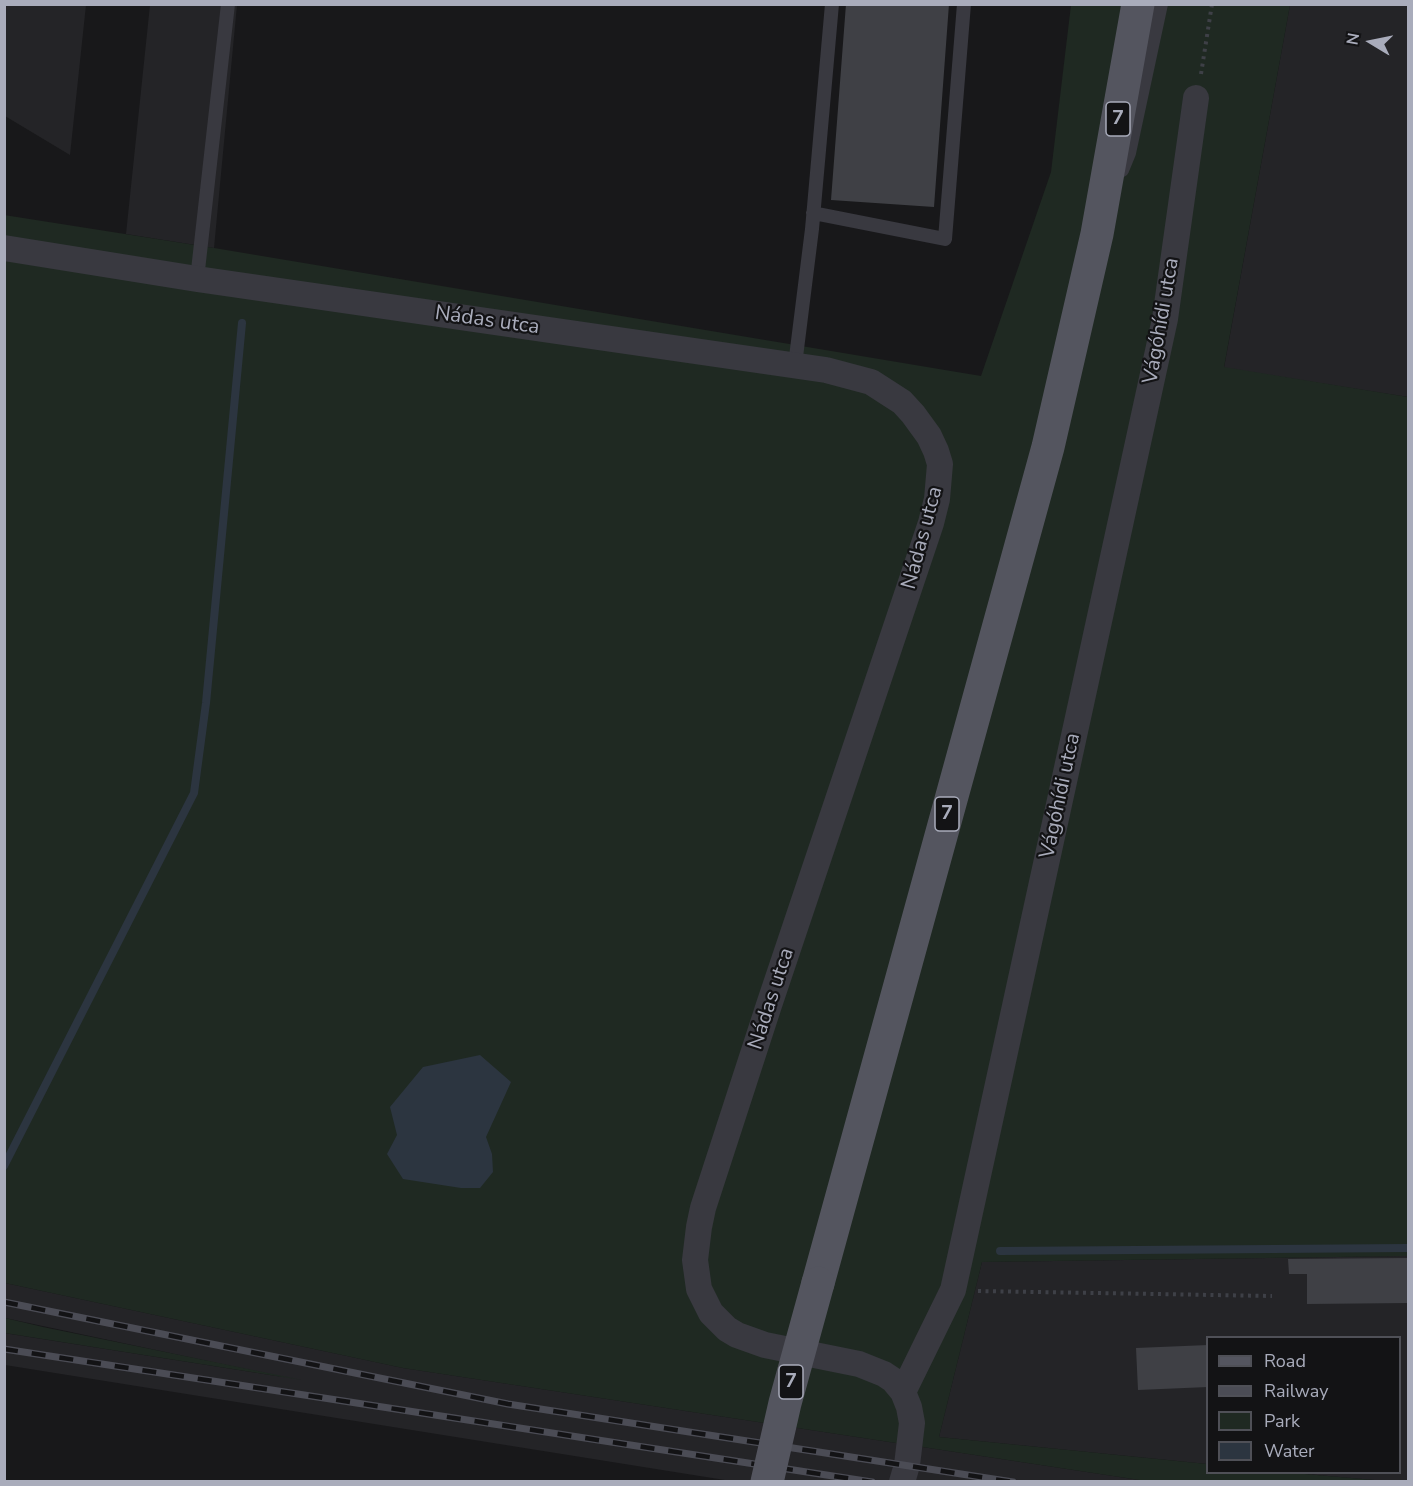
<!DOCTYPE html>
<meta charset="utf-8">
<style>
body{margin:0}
#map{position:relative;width:1413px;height:1486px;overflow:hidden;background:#18181a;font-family:"Nunito Sans",sans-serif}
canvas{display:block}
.frame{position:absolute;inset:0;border:6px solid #a9acbb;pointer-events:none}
.legend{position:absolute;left:1206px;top:1336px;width:195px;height:138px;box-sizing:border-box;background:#131315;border:2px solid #4f5057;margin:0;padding:8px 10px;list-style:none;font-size:18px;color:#a9acbb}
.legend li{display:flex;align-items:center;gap:12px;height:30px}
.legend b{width:30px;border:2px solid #4f5057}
.north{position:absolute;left:1341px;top:12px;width:60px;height:60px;-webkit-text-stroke:4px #131315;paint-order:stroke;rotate:280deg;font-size:16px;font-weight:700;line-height:24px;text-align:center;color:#a9acbb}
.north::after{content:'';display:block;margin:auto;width:21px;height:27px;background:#a9acbb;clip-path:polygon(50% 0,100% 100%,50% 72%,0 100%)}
</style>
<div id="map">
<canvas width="1413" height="1486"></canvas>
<div class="frame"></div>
<ul class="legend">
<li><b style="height:8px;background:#54555f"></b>Road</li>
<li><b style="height:8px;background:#4b4c55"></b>Railway</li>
<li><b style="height:16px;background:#1f2922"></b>Park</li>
<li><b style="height:16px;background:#2c3540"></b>Water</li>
</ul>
<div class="north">N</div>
</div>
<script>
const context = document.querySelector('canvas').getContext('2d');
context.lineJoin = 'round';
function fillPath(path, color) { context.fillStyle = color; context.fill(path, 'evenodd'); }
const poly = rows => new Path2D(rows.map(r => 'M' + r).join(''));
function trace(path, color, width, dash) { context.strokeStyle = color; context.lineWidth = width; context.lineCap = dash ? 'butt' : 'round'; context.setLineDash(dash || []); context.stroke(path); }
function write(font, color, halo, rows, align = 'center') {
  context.font = font + ' "Nunito Sans",sans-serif'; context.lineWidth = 4.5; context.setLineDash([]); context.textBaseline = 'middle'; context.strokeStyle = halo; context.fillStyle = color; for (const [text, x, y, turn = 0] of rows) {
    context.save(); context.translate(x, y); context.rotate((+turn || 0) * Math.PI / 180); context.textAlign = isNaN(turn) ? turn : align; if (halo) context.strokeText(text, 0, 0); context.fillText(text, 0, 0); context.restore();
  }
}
const built = poly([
 [5,4,86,5,70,155,5,116],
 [150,5,237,5,214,248,126,234],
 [1290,5,1408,5,1408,397,1224,368],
 [1408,1256,1408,1481,1385,1481,1294,1473,1400,1472,1400,1338,1208,1338,1207,1464,939,1437,982,1262],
 [5,1283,403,1368,1146,1481,731,1481,5,1365,4,1333,283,1377,5,1318]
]);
const green = poly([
 [1071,5,1290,5,1224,367,1408,397,1408,1256,982,1262,939,1437,1207,1464,1208,1472,1294,1473,1385,1481,1146,1481,403,1368,5,1283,4,215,214,248,981,376,1051,172],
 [5,1318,43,1327,302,1380,5,1333]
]);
const water = poly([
 [480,1055,511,1082,486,1137,492,1154,493,1172,480,1188,461,1188,403,1179,387,1154,397,1135,390,1107,423,1067]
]);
const stream = poly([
 [4,1166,194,793,206,703,242,323],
 [1000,1251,1408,1248]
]);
const building = poly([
 [846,4,949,4,934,207,831,200],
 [1408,1258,1408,1303,1307,1304,1307,1274,1289,1274,1288,1259],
 [1208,1345,1208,1387,1138,1390,1136,1348]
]);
const path = poly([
 [1201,74,1212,4],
 [978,1291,1272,1296]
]);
const lane = poly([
 [1122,170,1129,153,1161,4],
 [813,213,945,239,964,4],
 [197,279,228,4],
 [795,365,812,229,832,4]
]);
const street = poly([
 [4,248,197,279,826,370,871,382,902,402,913,414,929,436,936,451,940,464,937,499,931,523,769,1005,703,1208,699,1227,695,1260,699,1289,711,1313,727,1329,737,1335,765,1345,859,1364,884,1374,893,1380,903,1392,909,1407,912,1423,907,1465,902,1482],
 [903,1392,953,1290,1165,319,1196,98]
]);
const primary = poly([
 [818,1283,1048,447,1097,234,1138,4]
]);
const rail = poly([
 [4,1302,508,1404,1013,1482],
 [4,1349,872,1482]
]);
const primaryBridge = poly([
 [767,1482,785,1403,818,1283]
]);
const shields = [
 [1118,119,24],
 [947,814,24],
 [791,1382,24]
];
const shieldNames = [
 ["7",1118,119],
 ["7",947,814],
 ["7",791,1382]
];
const streetNames = [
 ["Nádas utca",487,321,8],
 ["Vágóhídi utca",1162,321,-80],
 ["Nádas utca",923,538,-75],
 ["Vágóhídi utca",1061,796,-78],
 ["Nádas utca",772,999,-72]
];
fillPath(built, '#242427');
fillPath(green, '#1f2922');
fillPath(water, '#2c3540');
trace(stream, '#2c3540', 8);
fillPath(building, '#3f4045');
trace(path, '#3e4047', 4, [3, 4.5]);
trace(lane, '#393940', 14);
trace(street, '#393940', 26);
trace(primary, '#54555f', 33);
trace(rail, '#4b4c55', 7);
trace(rail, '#131315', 4.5, [14]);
trace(primaryBridge, '#54555f', 33);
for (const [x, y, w] of shields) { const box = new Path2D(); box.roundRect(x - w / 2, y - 17, w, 34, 4.5); context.fillStyle = '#131315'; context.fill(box); trace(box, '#a9acbb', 1.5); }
write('bold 20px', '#a9acbb', null, shieldNames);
write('21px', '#a9acbb', '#131315', streetNames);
</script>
